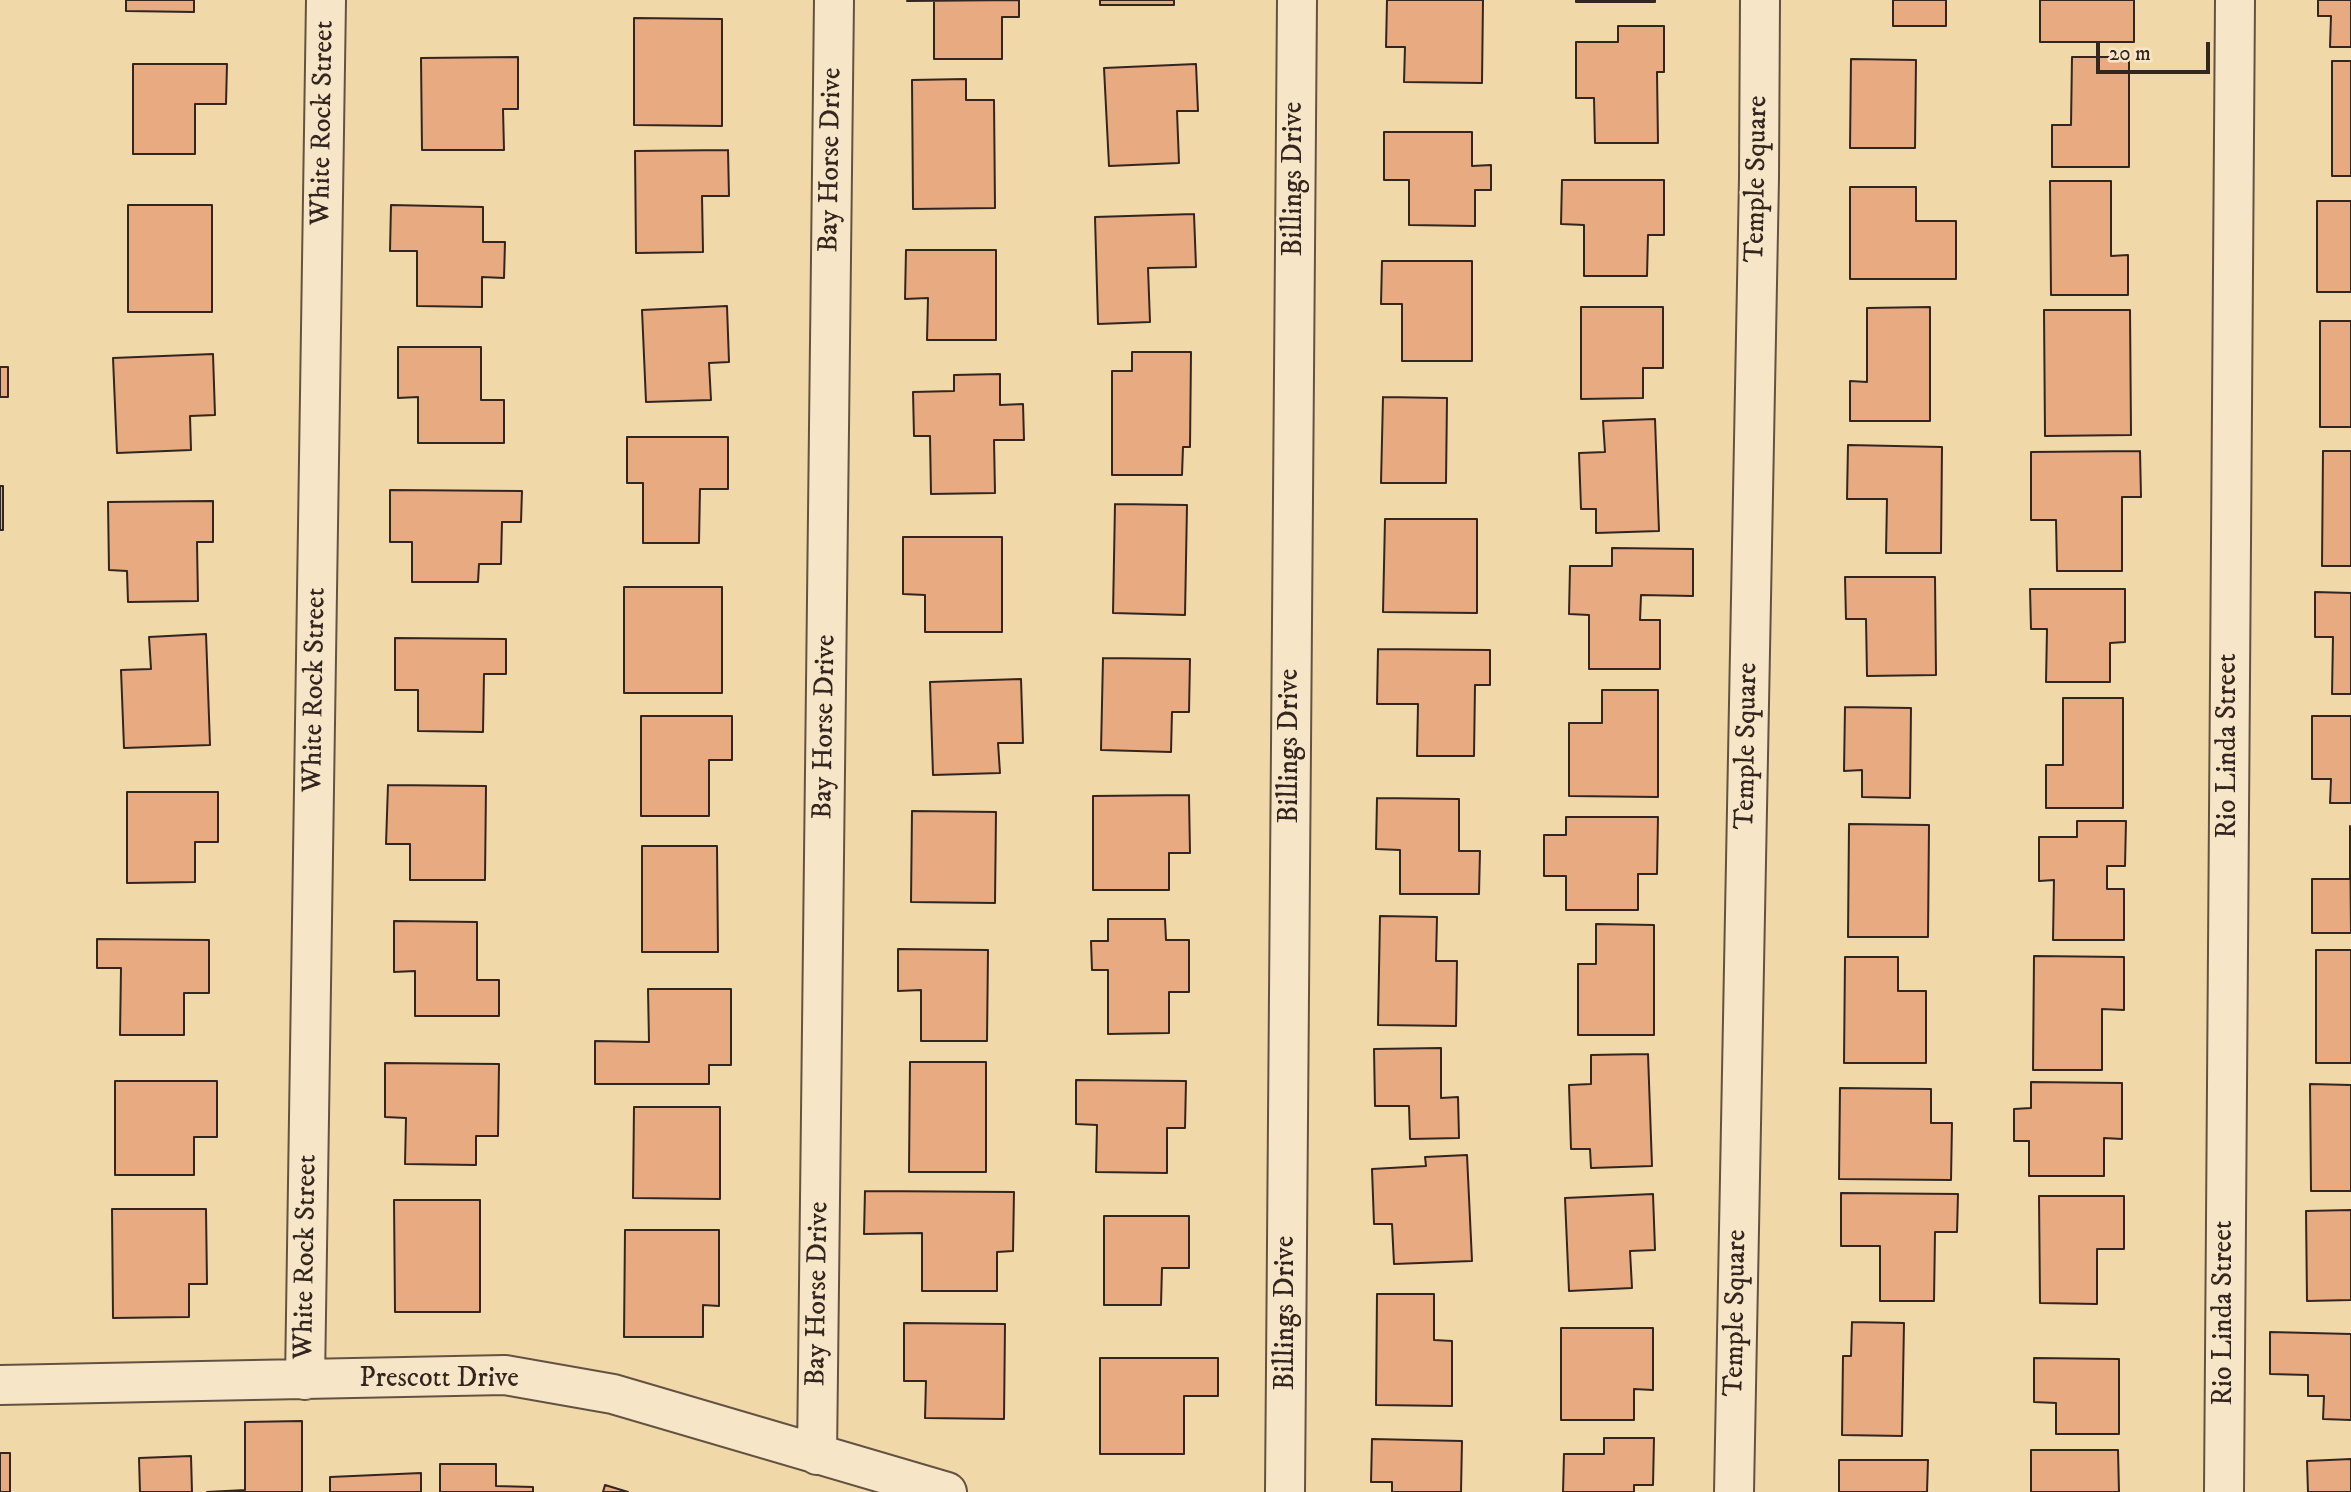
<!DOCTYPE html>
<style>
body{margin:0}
#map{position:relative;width:2351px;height:1492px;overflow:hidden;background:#f1d8a9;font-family:"IM FELL DW Pica",serif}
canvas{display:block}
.scale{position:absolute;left:2096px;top:42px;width:114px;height:32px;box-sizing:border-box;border:4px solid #332520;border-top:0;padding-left:9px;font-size:21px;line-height:24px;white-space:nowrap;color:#332520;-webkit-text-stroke:5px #f6e6c7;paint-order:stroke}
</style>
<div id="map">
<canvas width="2351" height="1492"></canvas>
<div class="scale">20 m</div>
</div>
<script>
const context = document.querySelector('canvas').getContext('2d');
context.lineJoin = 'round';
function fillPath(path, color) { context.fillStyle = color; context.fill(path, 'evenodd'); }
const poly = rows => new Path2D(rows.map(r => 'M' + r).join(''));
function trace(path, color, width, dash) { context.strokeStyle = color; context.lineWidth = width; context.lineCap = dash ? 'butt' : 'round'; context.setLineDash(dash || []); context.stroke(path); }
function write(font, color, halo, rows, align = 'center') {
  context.font = font + ' "IM FELL DW Pica",serif'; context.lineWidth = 6; context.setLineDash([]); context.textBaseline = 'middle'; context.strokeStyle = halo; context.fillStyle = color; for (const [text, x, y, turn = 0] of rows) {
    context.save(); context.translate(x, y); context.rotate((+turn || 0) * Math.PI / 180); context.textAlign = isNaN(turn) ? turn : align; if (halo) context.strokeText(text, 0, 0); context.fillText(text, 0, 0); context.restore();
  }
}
const building = poly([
 [126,0,194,0,194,12,126,11,126,0],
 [1019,0,1019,17,1002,17,1002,59,934,59,934,1,907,1,1019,0],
 [1100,0,1174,0,1174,5,1100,5,1100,0],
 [1387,0,1483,0,1482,83,1404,82,1405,47,1386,47,1387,0],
 [1576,0,1655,0,1655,2,1576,2,1576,0],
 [1893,0,1946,0,1946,26,1893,26,1893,0],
 [2040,0,2134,0,2134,42,2040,42,2040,0],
 [2318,0,2351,0,2351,47,2330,47,2331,16,2318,16,2318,0],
 [634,18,722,19,722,126,634,125,634,18],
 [1618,26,1664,26,1664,72,1657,72,1658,143,1595,143,1594,98,1576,98,1576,42,1618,42,1618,26],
 [518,57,518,109,503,109,504,150,422,150,421,58,518,57],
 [2072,57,2129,57,2129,167,2052,167,2052,125,2071,125,2072,57],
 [1851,59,1916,60,1915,148,1850,148,1851,59],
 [2332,61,2351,61,2351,176,2332,176,2332,61],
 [133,64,227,64,226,104,195,104,195,154,133,154,133,64],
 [1196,64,1198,111,1177,111,1179,163,1109,166,1104,68,1196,64],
 [966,79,966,100,994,100,995,208,913,209,912,80,966,79],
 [1384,132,1472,132,1472,166,1491,165,1491,190,1475,190,1475,226,1409,225,1409,180,1384,180,1384,132],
 [728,150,729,196,702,196,703,252,636,253,635,151,728,150],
 [1562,180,1664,180,1664,235,1648,235,1647,276,1584,276,1584,225,1561,224,1562,180],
 [2050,181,2111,181,2111,256,2128,255,2128,295,2051,295,2050,181],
 [1850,187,1916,187,1916,221,1956,221,1956,279,1850,279,1850,187],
 [2317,201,2351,201,2351,292,2317,292,2317,201],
 [128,205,212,205,212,312,128,312,128,205],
 [391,205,483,207,483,242,505,242,504,278,482,277,482,307,417,306,417,251,390,251,391,205],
 [1194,214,1196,267,1148,268,1150,322,1098,324,1095,217,1194,214],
 [906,250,996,250,996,340,927,340,928,298,905,299,906,250],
 [1382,261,1472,261,1472,361,1402,361,1402,304,1381,304,1382,261],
 [727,306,729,362,709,363,711,400,646,402,642,310,727,306],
 [1581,307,1663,307,1663,368,1643,368,1643,398,1581,399,1581,307],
 [1930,307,1930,421,1850,421,1850,381,1867,382,1867,308,1930,307],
 [2044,310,2130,310,2131,435,2045,436,2044,310],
 [2320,321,2351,321,2351,427,2320,427,2320,321],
 [398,347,481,347,481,400,504,400,504,443,418,443,418,397,398,398,398,347],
 [1132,352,1191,352,1190,447,1183,447,1182,475,1112,475,1112,371,1132,371,1132,352],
 [213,354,215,415,190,416,191,450,117,453,113,358,213,354],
 [0,367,8,367,8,397,0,397,0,367],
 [1000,374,1000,405,1023,404,1024,440,994,440,995,493,931,494,930,436,914,436,913,392,954,391,954,375,1000,374],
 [1383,397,1447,398,1446,483,1381,483,1383,397],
 [1655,419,1659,531,1596,533,1596,509,1581,509,1579,453,1605,452,1603,421,1655,419],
 [627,437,728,437,728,489,700,489,699,543,643,543,643,483,627,483,627,437],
 [1848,445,1942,447,1941,553,1886,553,1887,499,1847,499,1848,445],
 [2140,451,2141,497,2122,497,2122,571,2057,571,2056,520,2031,520,2031,452,2140,451],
 [2323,451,2351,451,2351,566,2322,566,2323,451],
 [0,486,3,486,3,530,0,530,0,486],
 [390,490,522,491,521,522,502,522,501,564,479,564,478,582,412,582,412,542,390,542,390,490],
 [213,501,213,542,197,542,198,601,128,602,127,571,109,570,108,502,213,501],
 [1115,504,1187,505,1185,615,1113,613,1115,504],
 [1385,519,1477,519,1477,613,1383,612,1385,519],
 [903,537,1002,537,1002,632,925,632,925,595,903,594,903,537],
 [1612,548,1693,549,1693,596,1641,595,1640,620,1660,620,1660,669,1589,669,1589,615,1569,614,1570,566,1612,566,1612,548],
 [1845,577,1935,577,1936,675,1867,676,1866,619,1846,619,1845,577],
 [624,587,722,587,722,693,624,693,624,587],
 [2030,589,2125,589,2125,642,2110,643,2110,682,2046,682,2047,629,2031,629,2030,589],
 [2315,592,2351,593,2351,694,2332,694,2333,637,2315,637,2315,592],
 [206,634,210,745,124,748,121,670,151,669,149,637,206,634],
 [395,638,506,639,506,674,484,674,483,732,418,731,418,690,395,690,395,638],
 [1378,649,1490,650,1490,685,1475,685,1474,756,1417,756,1418,704,1377,704,1378,649],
 [1103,658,1190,659,1189,712,1172,712,1171,752,1101,750,1103,658],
 [1021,679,1023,743,998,743,1000,773,933,775,930,682,1021,679],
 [1602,690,1658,690,1658,797,1569,796,1569,723,1602,723,1602,690],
 [2063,698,2123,698,2123,808,2046,808,2046,765,2063,765,2063,698],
 [1845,707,1911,708,1910,798,1862,797,1862,770,1844,771,1845,707],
 [641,716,732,716,732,760,709,760,709,816,641,816,641,716],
 [2312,716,2351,716,2351,803,2330,803,2331,779,2312,779,2312,716],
 [388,785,486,786,485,880,410,880,410,844,386,844,388,785],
 [127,792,218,792,218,842,195,842,195,882,127,883,127,792],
 [1189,795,1190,853,1169,853,1169,890,1093,890,1093,796,1189,795],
 [1377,798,1459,799,1459,851,1480,851,1479,894,1400,894,1400,850,1376,849,1377,798],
 [912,811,996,812,995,903,911,902,912,811],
 [1566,817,1658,817,1657,874,1638,874,1638,910,1566,910,1566,876,1544,876,1544,835,1566,835,1566,817],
 [2077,821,2126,821,2125,866,2107,866,2107,889,2124,889,2124,940,2053,940,2054,880,2039,881,2039,837,2077,837,2077,821],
 [1849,824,1929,825,1928,937,1848,937,1849,824],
 [2350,826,2351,933,2312,933,2312,879,2350,879,2350,826],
 [642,846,717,846,718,952,642,952,642,846],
 [1380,916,1437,917,1436,961,1457,961,1456,1026,1378,1025,1380,916],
 [1108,919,1165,919,1166,940,1189,940,1189,992,1169,992,1169,1033,1108,1034,1108,970,1092,970,1091,941,1108,941,1108,919],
 [394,921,477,922,477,980,499,980,499,1016,415,1016,415,971,394,972,394,921],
 [1596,924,1654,925,1654,1035,1578,1035,1578,964,1596,964,1596,924],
 [97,939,209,940,209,993,184,993,184,1035,120,1035,121,968,97,968,97,939],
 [898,949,988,950,987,1041,921,1041,921,990,898,991,898,949],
 [2316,950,2351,950,2351,1063,2316,1063,2316,950],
 [2034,956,2124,957,2124,1010,2102,1009,2102,1070,2033,1070,2034,956],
 [1845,957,1898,957,1898,991,1926,991,1926,1063,1844,1063,1845,957],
 [648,989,731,989,731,1065,709,1065,709,1084,595,1084,595,1041,649,1042,648,989],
 [1441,1048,1441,1098,1458,1097,1459,1138,1410,1139,1409,1106,1375,1106,1374,1049,1441,1048],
 [1648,1054,1652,1166,1591,1168,1590,1149,1571,1149,1569,1085,1591,1084,1591,1055,1648,1054],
 [910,1062,986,1062,986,1172,909,1172,910,1062],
 [385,1063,499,1064,498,1136,476,1136,476,1165,405,1164,406,1118,385,1117,385,1063],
 [1076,1080,1186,1081,1185,1128,1167,1128,1167,1173,1096,1172,1097,1125,1076,1124,1076,1080],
 [115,1081,217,1081,217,1137,194,1137,194,1175,115,1175,115,1081],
 [2031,1082,2122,1083,2122,1139,2104,1138,2104,1176,2029,1176,2029,1141,2014,1141,2014,1109,2031,1108,2031,1082],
 [2310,1084,2351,1085,2351,1191,2311,1191,2310,1084],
 [1840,1088,1931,1089,1931,1123,1952,1123,1951,1180,1839,1179,1840,1088],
 [634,1107,720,1107,720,1199,633,1198,634,1107],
 [1467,1155,1472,1261,1394,1264,1392,1224,1374,1224,1372,1169,1426,1166,1425,1157,1467,1155],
 [865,1191,1014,1192,1013,1251,997,1252,997,1291,922,1291,922,1233,864,1234,865,1191],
 [1841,1193,1958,1194,1957,1232,1935,1232,1934,1301,1880,1301,1880,1246,1841,1246,1841,1193],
 [1653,1194,1655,1250,1630,1251,1632,1288,1569,1291,1565,1198,1653,1194],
 [2039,1196,2124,1196,2124,1249,2097,1249,2097,1304,2040,1303,2039,1196],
 [394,1200,480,1200,480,1312,395,1312,394,1200],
 [112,1209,206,1209,207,1284,189,1284,189,1317,113,1318,112,1209],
 [2351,1210,2351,1300,2307,1301,2306,1211,2351,1210],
 [1104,1216,1189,1216,1189,1268,1162,1268,1161,1305,1104,1305,1104,1216],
 [625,1230,719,1230,719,1306,703,1305,703,1337,624,1337,625,1230],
 [1377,1294,1434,1294,1434,1340,1452,1341,1452,1406,1376,1405,1377,1294],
 [1852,1322,1904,1323,1902,1436,1842,1435,1843,1356,1851,1356,1852,1322],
 [904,1323,1005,1324,1004,1419,925,1418,926,1381,904,1381,904,1323],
 [1561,1328,1653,1328,1653,1390,1634,1389,1634,1420,1561,1420,1561,1328],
 [2270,1332,2351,1334,2351,1420,2323,1419,2324,1396,2308,1396,2308,1375,2270,1374,2270,1332],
 [1100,1358,1218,1358,1218,1396,1184,1396,1184,1454,1100,1454,1100,1358],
 [2034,1358,2119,1359,2119,1434,2056,1434,2056,1403,2034,1402,2034,1358],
 [302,1421,302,1492,207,1492,245,1490,245,1422,302,1421],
 [1604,1438,1654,1438,1653,1485,1634,1485,1634,1492,1563,1492,1564,1454,1604,1454,1604,1438],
 [1372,1439,1462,1441,1461,1492,1392,1492,1392,1482,1371,1482,1372,1439],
 [2031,1450,2118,1450,2119,1492,2031,1492,2031,1450],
 [0,1453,10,1453,10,1492,0,1492,0,1453],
 [191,1456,192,1492,140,1492,139,1458,191,1456],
 [2351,1459,2351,1492,2308,1492,2307,1461,2351,1459],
 [1839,1460,1928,1460,1927,1492,1839,1492,1839,1460],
 [440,1464,496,1464,496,1486,533,1487,533,1492,440,1492,440,1464],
 [421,1473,421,1492,330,1492,330,1477,421,1473],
 [605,1485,628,1492,603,1492,605,1485]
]);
const minor = poly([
 [305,1380,326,0],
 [0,1385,505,1375,613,1394,947,1492],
 [817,1455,834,0],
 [1285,1492,1297,0],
 [1734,1492,1759,178,1760,0],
 [2224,1492,2235,0]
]);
const streetNames = [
 ["White Rock Street",324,123,-89],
 ["Bay Horse Drive",832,160,-89],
 ["Billings Drive",1295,179,-90],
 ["Temple Square",1758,179,-89],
 ["White Rock Street",316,690,-89],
 ["Bay Horse Drive",826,727,-89],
 ["Billings Drive",1291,746,-90],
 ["Temple Square",1748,746,-89],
 ["Rio Linda Street",2229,746,-90],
 ["White Rock Street",307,1257,-89],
 ["Bay Horse Drive",819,1294,-89],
 ["Billings Drive",1287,1313,-90],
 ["Temple Square",1737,1313,-89],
 ["Rio Linda Street",2225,1313,-90],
 ["Prescott Drive",439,1380]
];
fillPath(building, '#e8aa81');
trace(building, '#332520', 2);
trace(minor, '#625242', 42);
trace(minor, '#f6e6c7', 38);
write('28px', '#332520', '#f6e6c7', streetNames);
</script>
